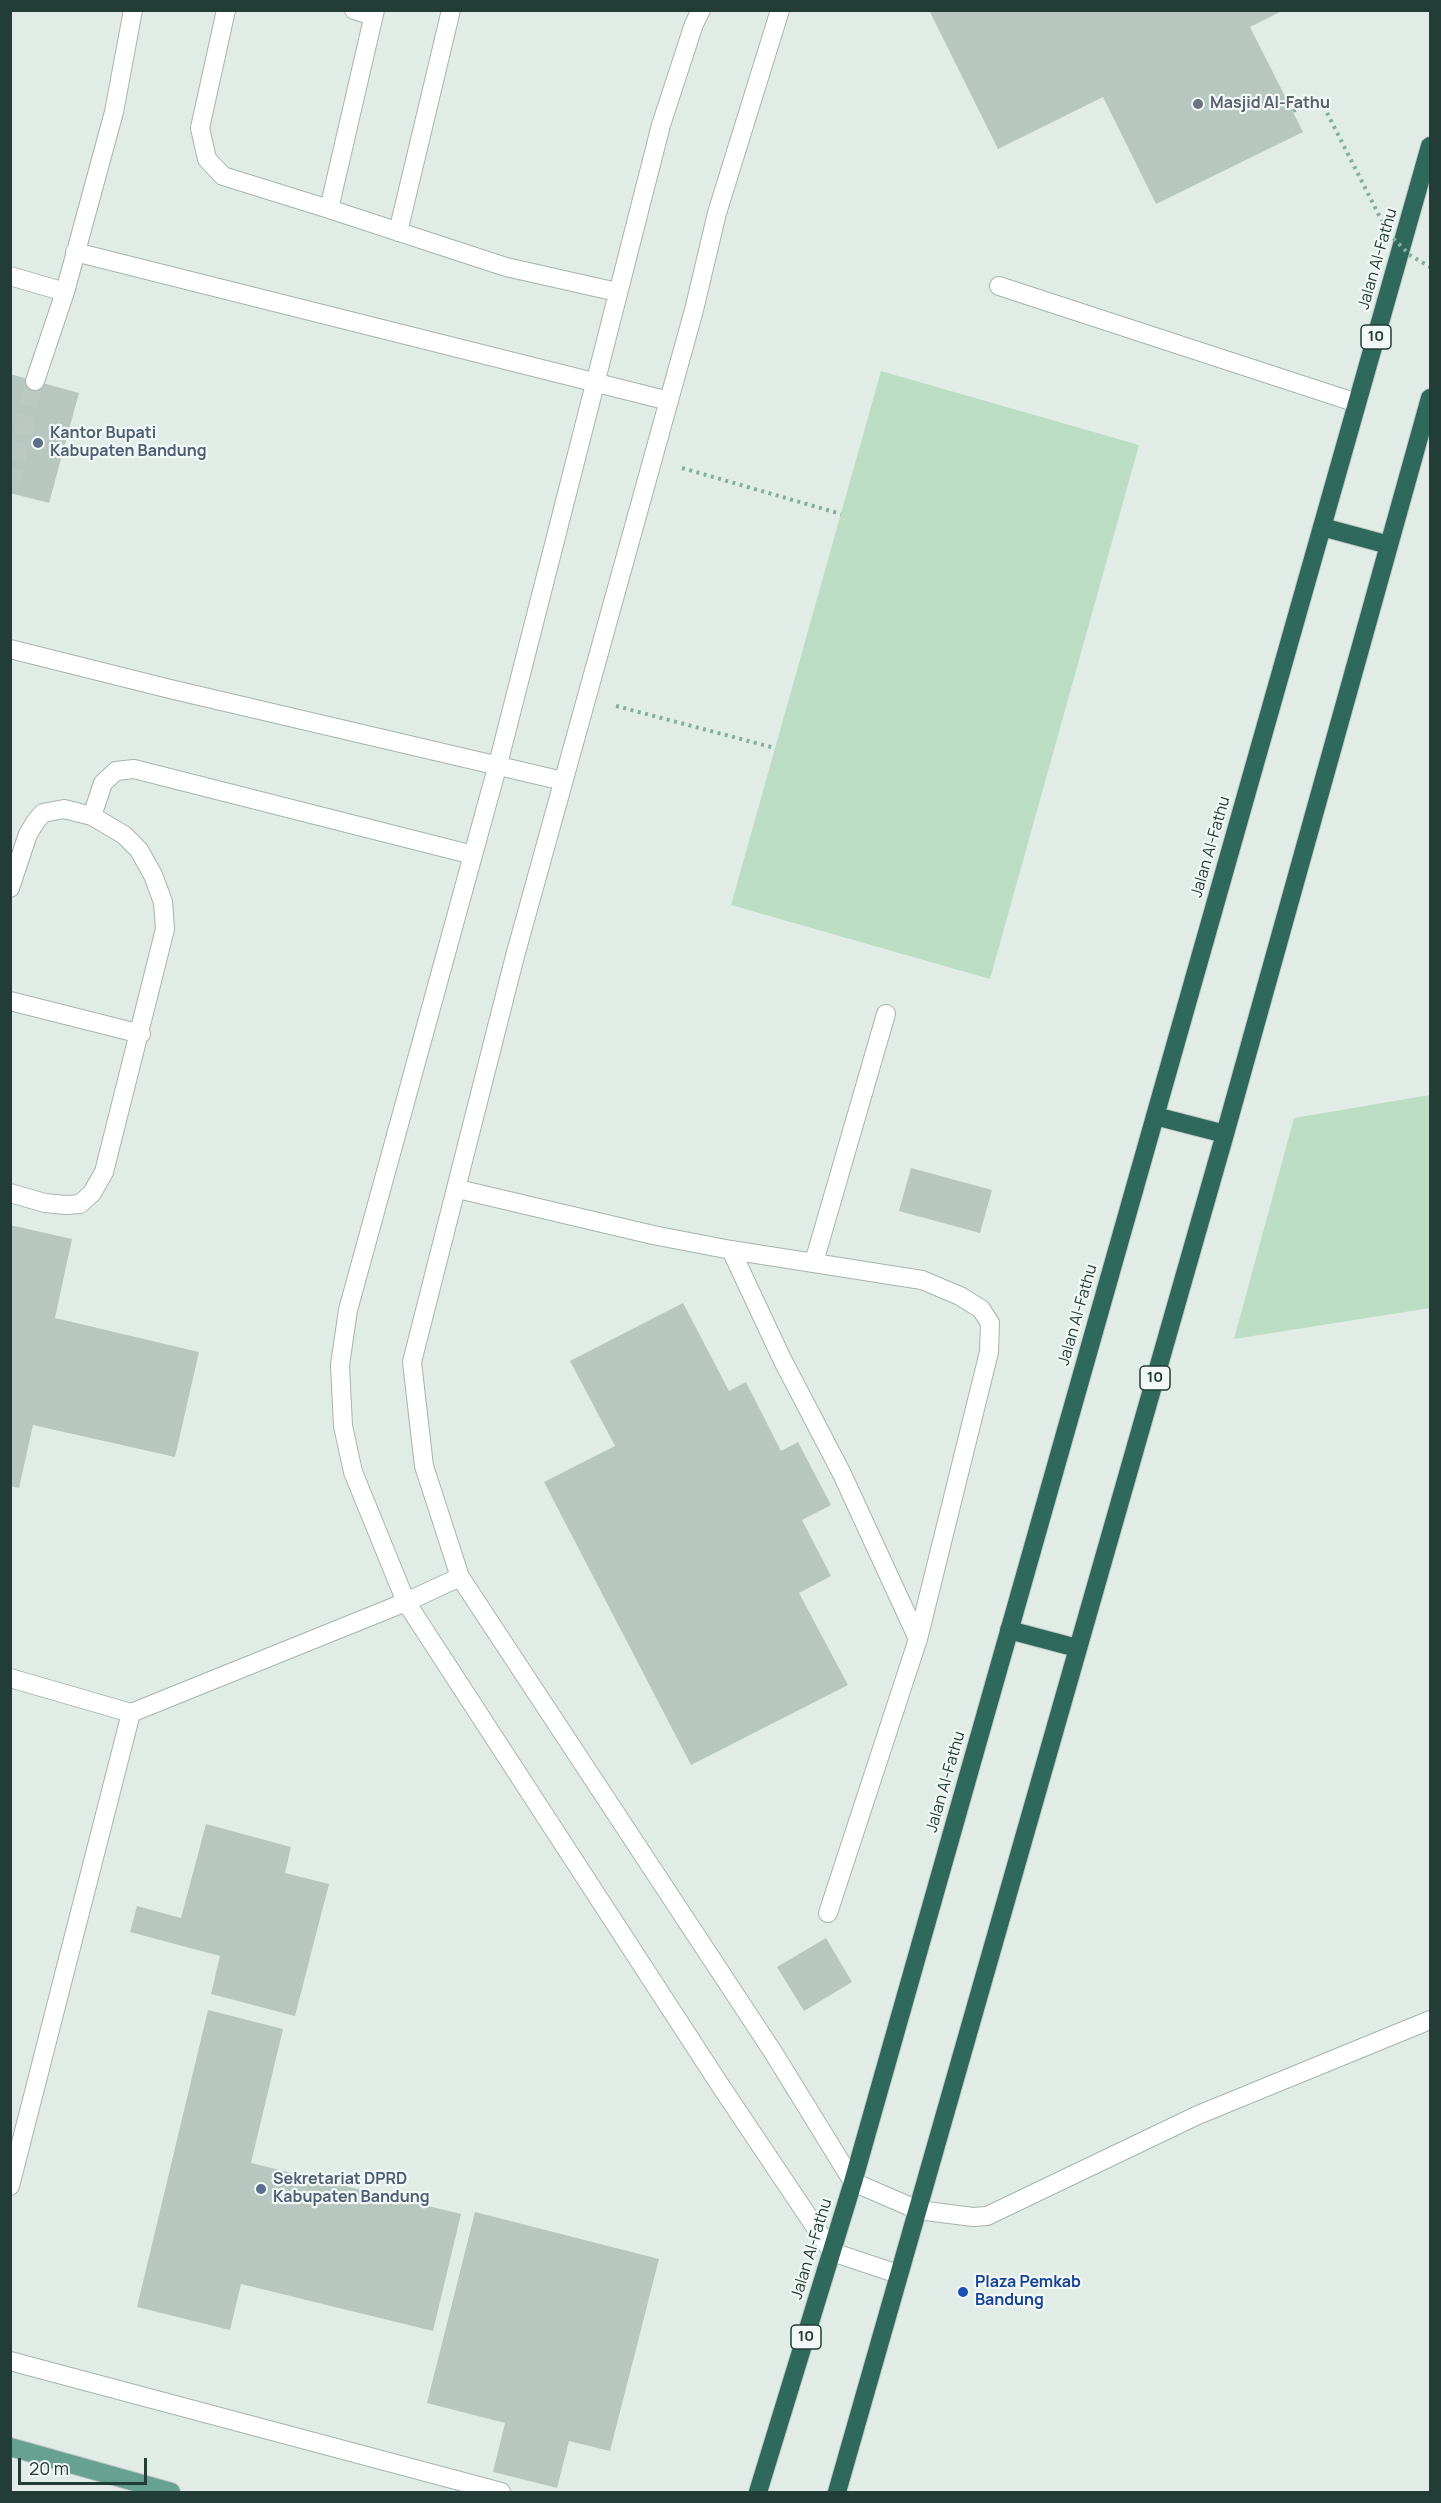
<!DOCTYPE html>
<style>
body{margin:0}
#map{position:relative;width:1441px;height:2503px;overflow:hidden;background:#e2ece7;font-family:Manrope,sans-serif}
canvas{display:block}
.frame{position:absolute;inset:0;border:12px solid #223d35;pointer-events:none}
.scale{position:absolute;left:18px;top:2458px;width:129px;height:27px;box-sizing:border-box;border:3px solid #223d35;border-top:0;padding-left:8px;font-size:18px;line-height:21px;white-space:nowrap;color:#223d35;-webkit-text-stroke:4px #f2f8f5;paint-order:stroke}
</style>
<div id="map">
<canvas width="1441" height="2503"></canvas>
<div class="frame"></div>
<div class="scale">20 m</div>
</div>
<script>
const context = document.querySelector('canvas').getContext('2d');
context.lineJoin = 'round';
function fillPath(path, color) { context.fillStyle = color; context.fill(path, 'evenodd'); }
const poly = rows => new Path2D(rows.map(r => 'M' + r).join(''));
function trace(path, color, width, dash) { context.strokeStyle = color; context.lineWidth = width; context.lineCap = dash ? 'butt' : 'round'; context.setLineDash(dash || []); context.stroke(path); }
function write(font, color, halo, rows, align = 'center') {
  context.font = font + ' Manrope,sans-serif'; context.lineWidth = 4.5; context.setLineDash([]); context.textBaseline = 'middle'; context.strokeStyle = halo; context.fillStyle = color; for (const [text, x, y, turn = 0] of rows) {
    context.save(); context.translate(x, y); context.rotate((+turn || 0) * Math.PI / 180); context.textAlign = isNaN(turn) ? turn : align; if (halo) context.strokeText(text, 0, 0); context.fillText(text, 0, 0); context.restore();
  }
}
const green = poly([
 [881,371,1139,445,990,979,731,905],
 [1430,1095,1430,1308,1234,1339,1294,1118]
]);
const building = poly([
 [929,10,1284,10,1250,27,1303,132,1156,204,1103,97,998,149],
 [10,374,79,393,49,503,10,493],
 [911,1168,992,1190,980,1233,899,1211],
 [10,1225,72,1239,55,1318,199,1352,175,1457,33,1425,19,1488,10,1486],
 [683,1303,729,1391,746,1382,781,1451,798,1442,831,1505,802,1520,831,1576,799,1593,848,1685,691,1765,544,1482,615,1446,570,1361],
 [206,1824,291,1847,285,1873,329,1884,295,2016,211,1994,220,1956,130,1932,137,1906,181,1918],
 [826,1938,852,1982,804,2011,777,1967],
 [208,2010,283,2029,251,2163,461,2214,433,2331,241,2284,230,2330,137,2307],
 [475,2212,659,2259,610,2451,569,2441,557,2488,493,2472,505,2423,427,2403]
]);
const minorTunnel = poly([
 [10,486,35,381]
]);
const path = poly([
 [682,468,841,514],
 [616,706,775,748]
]);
const minor = poly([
 [226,10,200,128,207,159,223,176,329,209],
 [354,10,373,16],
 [375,10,329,209,506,267,617,292],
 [701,10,694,24,661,125,498,764,348,1310,340,1365,343,1426,353,1472,406,1602,722,2088,832,2252,898,2274],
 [780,10,717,213,694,310,515,956,412,1362,424,1466,460,1577,773,2052,853,2182,918,2210,973,2217,987,2216,1198,2115,1430,2020],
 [398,232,451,10],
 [75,252,669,401],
 [10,276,65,292],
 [999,286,1357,403],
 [35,381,65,292,114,112,133,10],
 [10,649,170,689,563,781],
 [92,816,103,783,116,771,134,769,473,855],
 [10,888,28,834,36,821,43,813,64,809,92,816,124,835,139,850,153,875,163,902,165,929,104,1172,92,1193,80,1204,66,1205,45,1203,10,1193],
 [10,1001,141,1034],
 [458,1189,653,1235,731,1250,782,1359,842,1474,918,1639],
 [731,1250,922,1280,960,1296,981,1309,990,1323,989,1352,918,1639,828,1913],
 [814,1262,886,1014],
 [10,1678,131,1713,406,1602,460,1577],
 [10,2186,131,1713],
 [10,2361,501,2492]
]);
const major = poly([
 [10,2447,171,2492]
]);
const highway = poly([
 [1322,527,1389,545],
 [1155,1116,1225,1134],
 [1009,1630,1077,1648],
 [758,2492,853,2182,1430,146],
 [837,2492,1225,1134,1430,398]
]);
const pathBridge = poly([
 [1293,111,1320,99,1388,233,1411,256,1430,267]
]);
const markers = [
 [1198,104,6,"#6b7280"],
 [38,443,6,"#5c6f8a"],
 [261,2189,6,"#5c6f8a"],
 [963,2292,6,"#1a4fb4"]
];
const shields = [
 [1376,337,30],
 [1155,1378,30],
 [806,2337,30]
];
const shieldNames = [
 ["10",1376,337],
 ["10",1155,1378],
 ["10",806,2337]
];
const worshipNames = [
 ["Masjid Al-Fathu",1210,104]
];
const streetNames = [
 ["Jalan Al-Fathu",1378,259,-74],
 ["Jalan Al-Fathu",1211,847,-74],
 ["Jalan Al-Fathu",1078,1315,-74],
 ["Jalan Al-Fathu",946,1782,-74],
 ["Jalan Al-Fathu",812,2249,-73]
];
const serviceNames = [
 ["Kantor Bupati",50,434],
 ["Kabupaten Bandung",50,452],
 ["Sekretariat DPRD",273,2180],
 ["Kabupaten Bandung",273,2198]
];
const transitNames = [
 ["Plaza Pemkab",975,2283],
 ["Bandung",975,2301]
];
fillPath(green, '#bbddc4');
fillPath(building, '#b7c7c0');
trace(minorTunnel, '#bcc9c3', 18, [18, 9]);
trace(minor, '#a5b4ae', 20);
trace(major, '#c1c9c6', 20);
trace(highway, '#c1c9c6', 20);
trace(path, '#83afa1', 4, [3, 4.5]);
trace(minor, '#fff', 18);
trace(major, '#67a192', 18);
trace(highway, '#2e695c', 18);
trace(pathBridge, '#83afa1', 4, [3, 4.5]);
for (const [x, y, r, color] of markers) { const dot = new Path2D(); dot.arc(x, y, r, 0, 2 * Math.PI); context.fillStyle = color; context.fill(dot); trace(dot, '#f2f8f5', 2); }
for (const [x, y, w] of shields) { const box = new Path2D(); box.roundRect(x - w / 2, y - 12, w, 24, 4.5); context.fillStyle = '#f2f8f5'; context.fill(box); trace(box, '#223d35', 1.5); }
write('bold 15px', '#223d35', null, shieldNames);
write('bold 16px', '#5b616d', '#f2f8f5', worshipNames, 'left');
write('16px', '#223d35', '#f2f8f5', streetNames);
write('bold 16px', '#4e5e75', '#f2f8f5', serviceNames, 'left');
write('bold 16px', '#164399', '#f2f8f5', transitNames, 'left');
</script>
